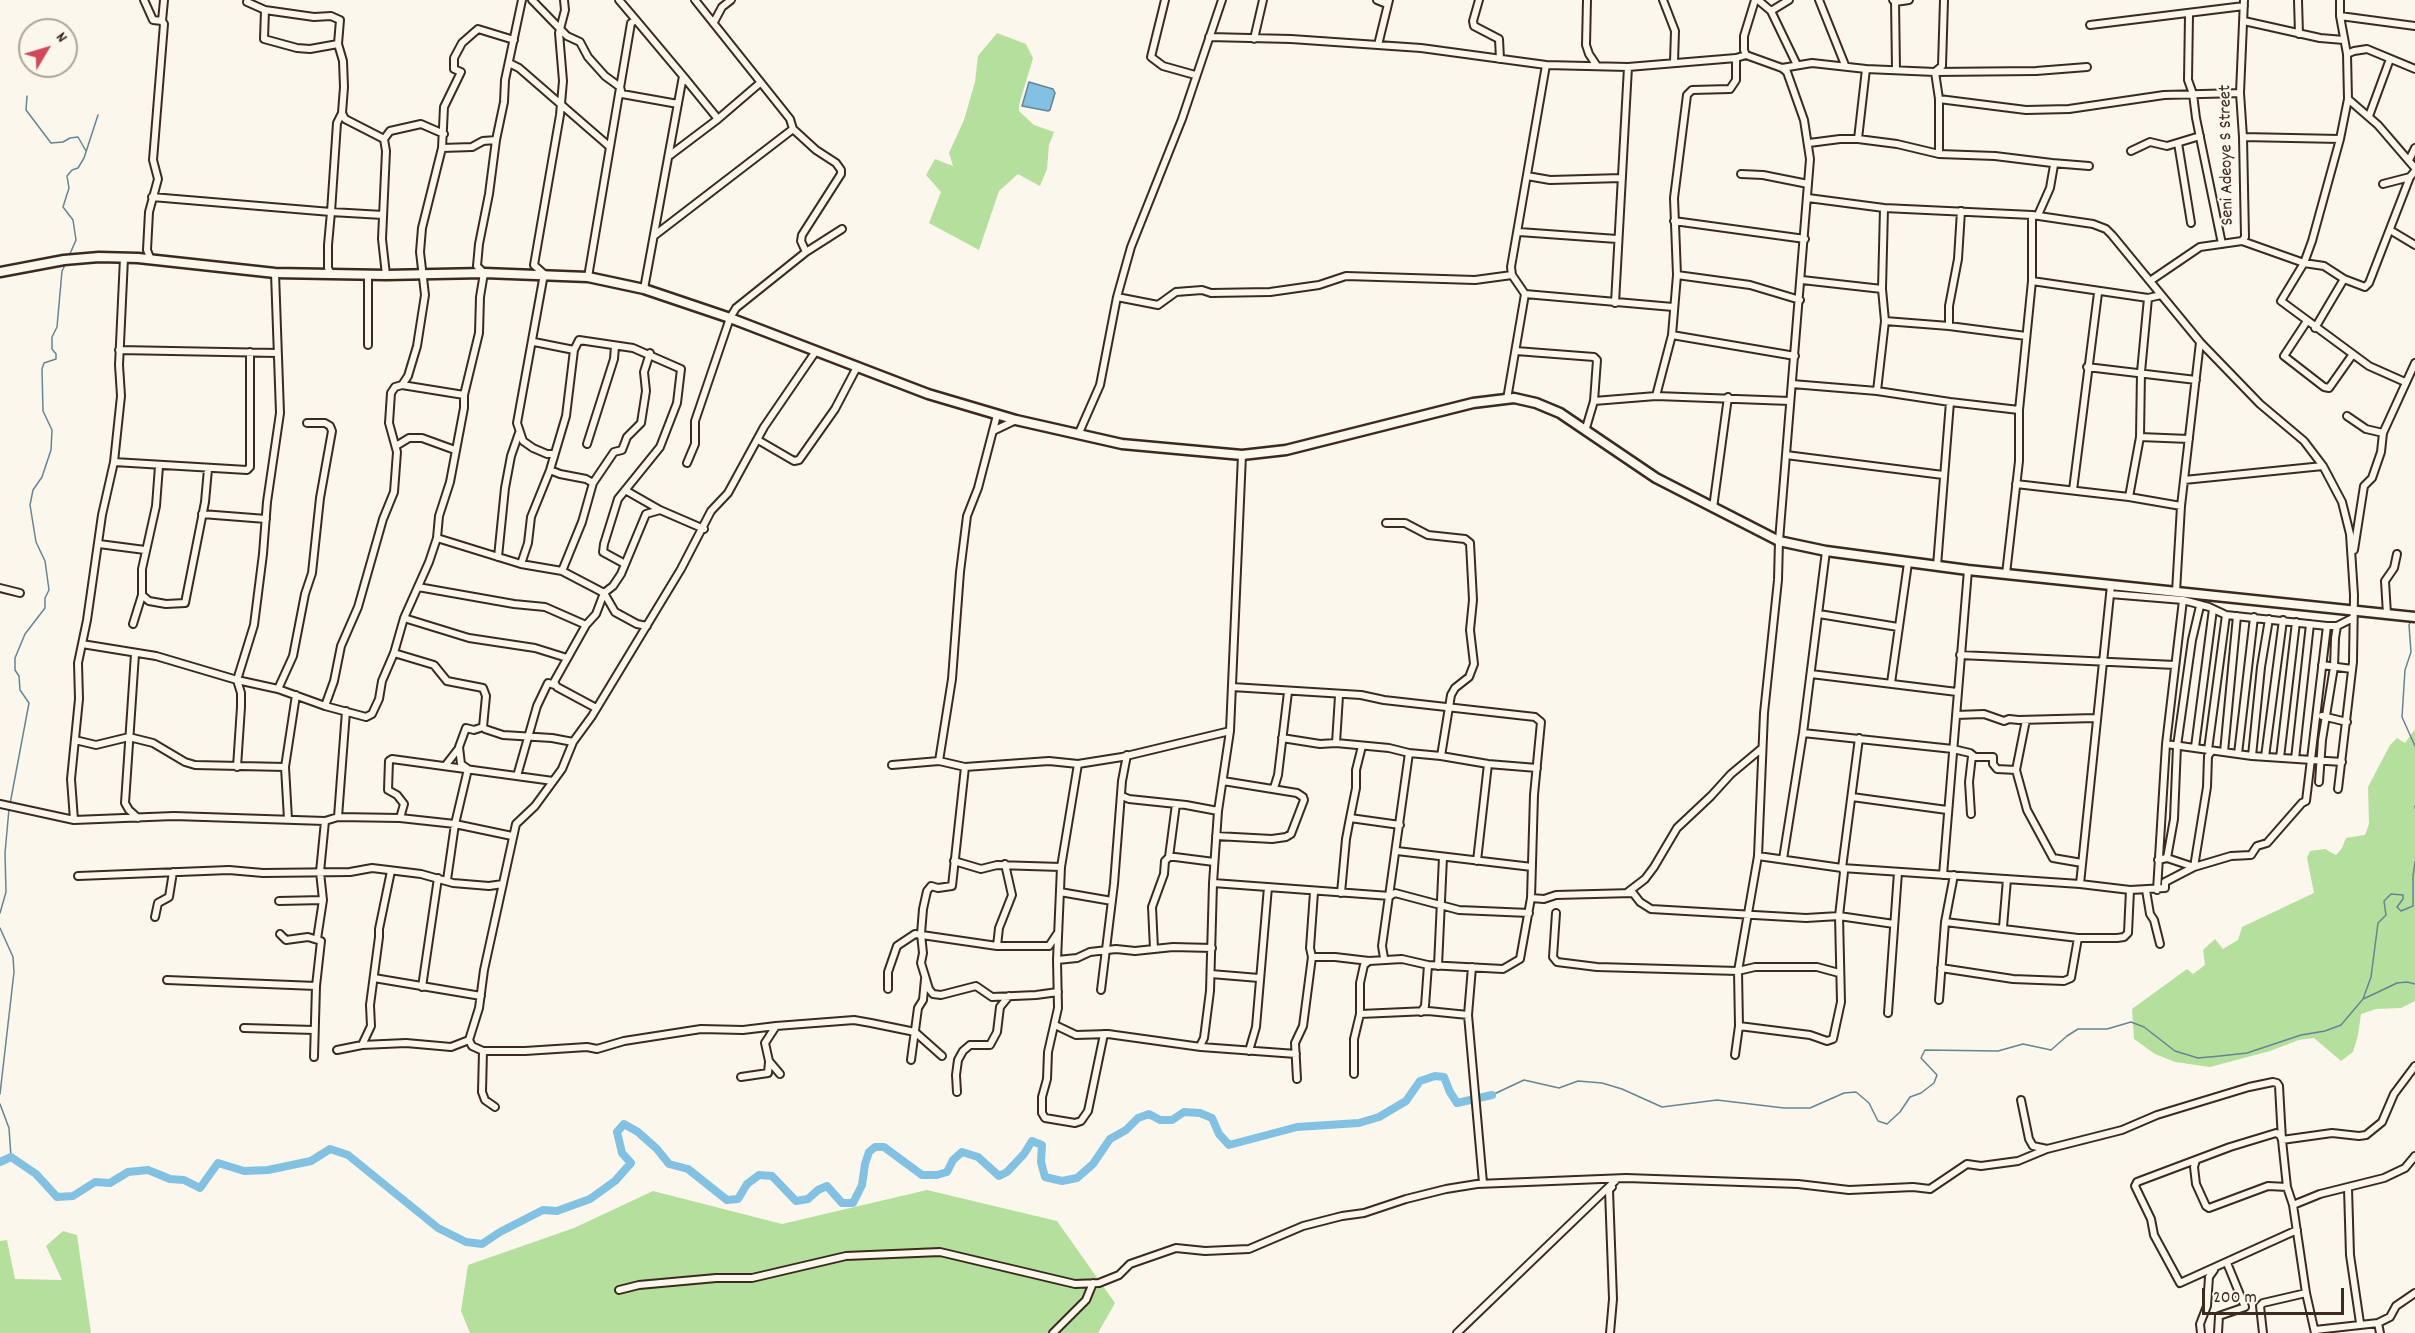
<!DOCTYPE html>
<style>
body{margin:0}
#map{position:relative;width:2415px;height:1333px;overflow:hidden;background:#fbf7ec;font-family:Dekko,sans-serif}
canvas{display:block}
.north{position:absolute;left:18px;top:18px;width:60px;height:60px;box-sizing:border-box;background:#fbf7ec;border:2px solid #aea59a;border-radius:50%;rotate:52deg;font-size:16px;font-weight:700;line-height:24px;text-align:center;color:#3b2a1e}
.north::after{content:'';display:block;margin:auto;width:21px;height:27px;background:#d1495b;clip-path:polygon(50% 0,100% 100%,50% 72%,0 100%)}
.scale{position:absolute;left:2202px;top:1288px;width:142px;height:27px;box-sizing:border-box;border:3px solid #3b2a1e;border-top:0;padding-left:8px;font-size:18px;line-height:21px;white-space:nowrap;color:#3b2a1e;-webkit-text-stroke:4px #fbf7ec;paint-order:stroke}
</style>
<div id="map">
<canvas width="2415" height="1333"></canvas>
<div class="north">N</div>
<div class="scale">200 m</div>
</div>
<script>
const context = document.querySelector('canvas').getContext('2d');
context.lineJoin = 'round';
function fillPath(path, color) { context.fillStyle = color; context.fill(path, 'evenodd'); }
const poly = rows => new Path2D(rows.map(r => 'M' + r).join(''));
function trace(path, color, width, dash) { context.strokeStyle = color; context.lineWidth = width; context.lineCap = dash ? 'butt' : 'round'; context.setLineDash(dash || []); context.stroke(path); }
function write(font, color, halo, rows, align = 'center') {
  context.font = font + ' Dekko,sans-serif'; context.lineWidth = 4.5; context.setLineDash([]); context.textBaseline = 'middle'; context.strokeStyle = halo; context.fillStyle = color; for (const [text, x, y, turn = 0] of rows) {
    context.save(); context.translate(x, y); context.rotate((+turn || 0) * Math.PI / 180); context.textAlign = isNaN(turn) ? turn : align; if (halo) context.strokeText(text, 0, 0); context.fillText(text, 0, 0); context.restore();
  }
}
const green = poly([
 [997,33,1026,44,1033,58,1019,105,1019,111,1034,125,1054,132,1049,145,1047,169,1040,186,1018,174,999,191,979,250,929,223,941,192,926,175,935,159,953,166,949,153,964,120,975,82,978,56],
 [2415,729,2415,1001,2401,1008,2376,1009,2361,1014,2358,1035,2353,1052,2341,1061,2314,1038,2299,1040,2270,1051,2210,1067,2175,1062,2155,1054,2134,1039,2132,1009,2187,969,2193,974,2205,965,2203,950,2215,939,2223,949,2238,940,2242,927,2314,893,2307,858,2310,851,2325,849,2336,855,2342,848,2346,838,2365,835,2369,824,2368,787,2390,745,2397,738,2405,743],
 [927,1190,1057,1221,1115,1303,1098,1333,470,1333,461,1311,468,1265,574,1228,653,1191,782,1224],
 [63,1231,77,1235,91,1333,0,1333,0,1241,7,1240,15,1279,62,1280,46,1246]
]);
const water = poly([
 [1029,82,1053,89,1055,93,1050,110,1048,111,1022,106,1029,82]
]);
const stream = poly([
 [27,96,26,110,51,143,63,142,70,138,78,137,86,151],
 [69,256,76,240,73,220,63,207,69,188,67,176,72,170,78,168,84,158,98,115],
 [2411,620,2409,625,2411,652,2405,670,2402,717,2415,746],
 [10,804,29,703,20,690,19,676,15,670,15,658,25,634,45,608,45,598,49,590,45,561,36,542,30,505,33,490,42,477,51,450,52,430,43,411,42,369,44,363,56,359,56,354,52,349,52,337,57,327,62,271,66,263],
 [2415,806,2415,808],
 [0,913,6,892,5,853,9,809],
 [0,928,13,957,14,972,0,1094],
 [2363,999,2371,977,2378,923,2386,915,2384,901,2391,894,2403,895,2403,899,2397,907,2401,911,2413,906,2413,876,2415,862],
 [1492,1095,1524,1080,1559,1088,1578,1081,1602,1083,1622,1089,1662,1107,1717,1100,1784,1108,1810,1108,1844,1093,1856,1092,1869,1103,1878,1121,1887,1124,1900,1112,1910,1097,1921,1093,1934,1083,1937,1075,1921,1058,1925,1050,1998,1051,2023,1044,2051,1050,2067,1036,2078,1029,2107,1029,2131,1022,2144,1027,2175,1051,2198,1058,2220,1056,2247,1053,2301,1035,2325,1031,2341,1025,2363,999,2374,994,2397,983,2407,982,2415,984],
 [0,1104,9,1128,11,1157]
]);
const river = poly([
 [0,1162,11,1157,36,1174,57,1197,73,1196,95,1182,110,1183,128,1172,148,1170,170,1179,184,1180,200,1188,218,1163,244,1171,268,1170,311,1161,330,1149,348,1155,438,1228,466,1242,482,1244,500,1232,543,1210,557,1211,590,1199,615,1181,631,1163,622,1153,617,1132,624,1124,638,1132,657,1149,669,1164,688,1169,727,1200,738,1199,747,1184,759,1175,772,1176,796,1201,808,1199,818,1190,827,1186,842,1203,853,1203,862,1185,865,1164,869,1152,875,1147,884,1147,922,1175,937,1175,947,1172,953,1160,962,1152,978,1157,999,1176,1007,1172,1024,1154,1032,1141,1042,1145,1041,1162,1045,1177,1062,1181,1077,1178,1093,1164,1110,1139,1126,1130,1138,1118,1149,1114,1160,1120,1172,1120,1184,1112,1200,1113,1212,1118,1219,1134,1229,1145,1297,1127,1359,1123,1379,1117,1406,1101,1420,1081,1435,1076,1444,1077,1450,1092,1457,1103,1492,1095]
]);
const minor = poly([
 [144,0,153,20,162,21,164,24,153,160,158,179,149,212,147,250,151,260],
 [532,0,567,36,580,42,588,57,605,76,620,87,622,94,678,104],
 [619,0,636,20],
 [1165,0,1151,57,1163,66,1195,75],
 [1377,0,1387,4],
 [1479,0,1473,21,1474,26,1499,39,1500,59],
 [1587,0,1586,45,1589,54,1597,66],
 [1663,0,1675,31,1674,62],
 [1758,0,1771,11,1797,65],
 [1819,0,1845,65],
 [1893,0,1895,2,1909,0],
 [1895,0,1896,69],
 [2298,0,2299,34],
 [2340,0,2340,16,2347,54,2348,99,2340,139,2312,241,2304,263,2281,301,2369,366,2405,382],
 [265,10,264,39,297,48,310,49,338,44],
 [1771,11,1789,0],
 [2189,15,2188,80,2193,94,2196,118,2222,244],
 [2340,16,2415,26],
 [162,21,164,0],
 [2244,21,2320,38,2344,40],
 [714,22,722,7,731,0],
 [2090,25,2244,6],
 [1209,37,1291,39,1421,48,1546,65,1628,67,1736,58,1746,55],
 [1254,39,1263,0],
 [1378,45,1389,0],
 [2347,54,2354,51,2367,49,2415,69],
 [509,63,519,68,610,147,588,277],
 [1782,68,1812,63,1866,69,1935,72,1939,99,2026,110,2069,109,2164,95,2240,93],
 [1936,71,1942,66,1944,0],
 [1935,72,2036,71,2087,67],
 [1939,99,1939,154],
 [2348,99,2378,125,2415,168],
 [342,113,345,119,384,139],
 [2369,116,2390,59],
 [718,119,760,83],
 [2243,137,2340,139],
 [1858,139,1866,69],
 [496,140,504,102,505,80,522,0],
 [1809,143,1840,139,1858,139,1897,144,1939,154,1995,156,2052,163,2054,165,2050,188,2038,215],
 [2178,143,2191,223],
 [610,147,631,23,636,20,683,76,644,289],
 [442,148,444,107,461,72,454,69,454,58,462,43,478,29,514,40],
 [2131,151,2150,142,2167,146,2200,136],
 [669,156,718,119,683,76],
 [2409,160,2415,148],
 [2052,163,2089,166],
 [1741,174,1763,175,1808,184],
 [1527,176,1550,180,1622,178],
 [2383,184,2410,177],
 [152,197,331,212,337,123,342,113,344,87,343,61,338,44,340,20,331,16,314,17,265,10,247,2],
 [1808,198,1884,208,2032,215,2093,224,2106,229,2112,235,2200,342,2181,506,2176,592],
 [1674,221,1805,239],
 [2390,230,2415,245],
 [1519,232,1617,239],
 [655,235,793,129],
 [2242,241,2304,263,2324,266,2344,279,2365,287,2369,283,2410,177,2415,171],
 [806,252,842,229],
 [331,274,328,268,328,245,331,212,383,215],
 [368,275,368,345],
 [386,275,382,239,386,151,384,139,390,131,421,124,444,134],
 [1677,275,1750,285,1800,300],
 [1802,280,1882,289],
 [2032,281,2148,298,2161,295],
 [2150,281,2200,247,2242,241,2245,237,2243,137,2240,93,2244,0],
 [1525,294,1673,307],
 [1117,297,1158,305,1176,292,1202,290,1211,293,1270,292,1319,285,1346,276,1475,280,1512,275],
 [1615,303,1628,67],
 [1885,321,1949,326,2026,336],
 [2307,321,2284,356,2324,387,2329,388,2353,354],
 [1949,326,1949,306,1958,259,1961,211],
 [2315,328,2344,279],
 [1672,335,1795,356],
 [534,342,574,350,579,340,633,348,681,369,677,403,660,447,618,499,604,544,603,552,625,564],
 [2200,342,2260,404,2304,441,2323,466,2342,502,2350,534,2354,595,2353,662,2338,789],
 [119,350,277,353],
 [1516,351,1594,357,1597,360,1594,401,1586,428],
 [2087,367,2196,380],
 [1792,384,1877,391,1950,402,2019,410],
 [402,385,464,395],
 [1877,391,1885,321,1882,289,1884,208],
 [1656,396,1672,335,1677,275,1674,198,1687,95,1692,90,1730,89,1736,80,1736,58],
 [1507,399,1525,294,1512,275,1511,267,1546,65],
 [1594,401,1656,396,1790,401],
 [997,415,978,488,967,516,960,572,952,679,939,761,965,767,1049,761,1078,764,1122,757,1230,731],
 [2347,416,2366,429,2383,433],
 [993,431,1016,420],
 [1078,435,1100,385,1117,297,1131,247,1182,119,1222,0],
 [2140,437,2189,439],
 [758,440,794,461,799,460,835,409,857,367],
 [587,444,614,359,615,346],
 [396,446,409,438,422,438,455,450],
 [553,454,547,454,533,448,523,441,517,423,544,274,534,265,560,115,563,81,559,33,565,10,564,0],
 [1786,455,1943,475],
 [114,462,247,470,250,467,250,352],
 [687,463,695,444,695,421,730,318,736,308,806,252,801,241,802,235,841,174,841,170,836,163,816,150,793,129,790,119,695,0],
 [159,466,156,506,142,569,142,595,149,601,166,604,185,603,205,502,208,469],
 [550,470,560,474,586,479,593,483],
 [2184,480,2323,466],
 [2016,484,2129,497,2181,506],
 [625,490,660,510,704,529],
 [2073,490,2098,293],
 [2129,497,2140,437,2141,372,2148,298],
 [1713,508,1728,397],
 [202,514,266,519],
 [1386,523,1405,523,1428,535,1465,539,1470,543,1473,600,1470,630,1474,664,1469,677,1455,688,1451,695,1441,756],
 [437,538,521,564,562,571,604,593,615,612,637,624,647,626],
 [99,544,145,550],
 [2354,550,2364,486,2372,478,2381,452,2383,433,2415,363],
 [498,557,505,488,511,456,519,433],
 [521,564,528,543,531,517,550,470,566,416,574,350],
 [1937,566,1950,402],
 [562,571,582,522,593,483,614,452,622,450,627,437,641,423,646,391,644,372,650,353],
 [2006,574,2019,461,2019,410,2032,281,2032,215],
 [418,587,514,604,545,607,586,625],
 [0,588,20,593],
 [2110,594,2183,600,2209,607,2226,615,2327,626,2337,626,2353,618],
 [1819,614,1898,627],
 [2387,614,2385,581,2394,568,2397,554],
 [404,618,469,638,535,648,567,658],
 [133,624,142,595],
 [82,644,156,656,237,680,278,689,325,706,366,717,372,714,379,699,382,681,394,653,404,618,429,562,437,538,439,516,450,482,464,408,464,395,479,333,480,297,484,273,477,266,479,244,489,194,496,140,483,141,472,147,442,148,422,228,420,252,425,295,417,346,408,376,402,385,395,387,391,393,389,423,397,452,394,492,383,519,358,607,341,646,334,681,325,706],
 [394,653,434,665,447,681,483,688,486,696,483,727,485,729,503,735,552,738,573,742],
 [135,654,125,803,129,810,138,818],
 [1960,655,2175,665],
 [2322,665,2352,669],
 [1811,674,1957,692],
 [1891,683,1908,563],
 [1232,687,1361,695,1384,700,1535,717,1541,722,1534,795,1531,898,1520,959,1503,969,1428,965,1402,959,1369,961,1335,957,1312,957],
 [278,689,293,656,305,594,312,573,320,498,332,431,330,426,325,423,307,423],
 [596,708,557,687,554,682,586,625,596,614,604,593,613,586,621,574,646,514,660,510],
 [1956,715,1984,714,2004,721,2009,719,2019,720,2095,718],
 [2322,716,2347,722],
 [2026,720,2016,770,2027,810,2053,858,2082,863],
 [1803,733,1953,749,1970,753,1975,757,1993,757,1993,764,1997,769,2016,770],
 [1282,738,1320,744,1336,743,1389,748,1409,753,1441,756,1488,764,1537,768],
 [75,740,96,745,129,737,153,743,185,762,195,765,285,767],
 [1336,743,1339,696],
 [2166,744,2252,756,2342,762],
 [1362,746,1356,770,1356,788,1350,818,1400,825],
 [2195,747,2213,609],
 [2224,752,2237,616],
 [2238,754,2254,617],
 [2252,756,2261,667,2269,619],
 [2265,757,2283,620],
 [2280,758,2296,622],
 [2295,759,2310,624],
 [1078,764,1061,867,1057,960,1058,1008,1048,1052,1047,1079,1042,1097,1042,1113,1045,1118,1075,1123,1081,1121,1088,1111,1104,1034],
 [892,765,939,761],
 [445,766,459,748],
 [237,767,241,707,241,693,237,680,254,625,263,554,267,502,280,413,275,273],
 [965,767,952,886,938,888,931,886,927,891,923,909,921,934,923,953,921,963,929,989,933,994,941,995,976,986,992,997,1036,995,1058,992],
 [517,776,537,706,548,683,555,685],
 [2319,782,2322,740,2334,667,2335,638,2337,626],
 [1274,788,1278,775,1288,692],
 [1122,796,1129,799,1186,805,1218,811],
 [1852,797,1947,810],
 [0,804,74,820,174,816,325,821,338,817,400,818,455,824,512,836],
 [1971,814,1969,782,1972,756],
 [338,817,346,711],
 [400,818,404,804,397,795,388,790,389,761,392,759,553,781],
 [288,819,285,767,296,695],
 [74,820,71,779,79,699,78,663,87,620,102,515,114,462,121,396,119,365,124,258],
 [1216,836,1272,839,1286,837,1291,834,1304,800,1303,797,1297,793,1223,781],
 [1397,851,1532,867],
 [1758,856,1842,868,2080,884,2130,890,2165,888,2165,882,2194,867,2207,787,2208,756,2211,752,2208,750,2226,615],
 [1169,857,1176,804],
 [2167,858,2174,819,2177,746,2192,640,2200,606],
 [1783,859,1803,733,1826,551],
 [2158,860,2167,858,2194,867,2231,856,2251,855,2257,846,2267,843,2302,803,2306,801,2327,626],
 [954,861,981,869,997,865,1061,867],
 [1477,861,1488,764],
 [1943,875,1968,570],
 [78,876,229,870,263,873,350,872,372,868,421,874,453,883,489,886,503,884],
 [447,880,455,824,468,769,461,764,459,747,466,728,474,730,483,727],
 [1213,883,1390,896,1395,893,1459,910,1529,913],
 [2080,884,2111,585],
 [2146,890,2150,914,2154,920,2160,944],
 [2157,890,2166,744,2183,600],
 [1060,892,1112,901],
 [1628,892,1645,879,1654,867,1677,828,1711,796,1731,774,1761,749],
 [1341,893,1346,839,1350,818],
 [1531,898,1544,899,1556,895,1633,893,1640,902,1651,909,1806,918,1839,916,1894,924],
 [279,901,323,900],
 [1556,913,1553,957,1557,962,1597,967,1738,971,1755,967,1817,967,1839,973],
 [155,917,158,903,169,897,173,872],
 [1945,922,2078,938,2117,938,2124,937,2128,933,2130,890],
 [2003,927,2007,879],
 [280,934,286,940,308,937,321,941,316,986,314,1057],
 [317,939,323,900,320,872,325,821],
 [997,946,999,928,1012,895,1005,864],
 [1154,949,1152,907,1164,874,1165,861,1169,857,1175,857,1214,862],
 [1384,958,1382,946,1409,753],
 [1057,960,1077,958,1090,952,1116,949,1135,951,1173,947,1212,948],
 [1438,966,1443,857],
 [1472,967,1468,1015,1483,1183],
 [1941,968,2013,979,2064,981,2071,978,2078,938],
 [1211,974,1259,978],
 [374,978,481,996],
 [167,980,316,986],
 [422,987,438,878],
 [888,989,888,972,897,946,915,934,997,946,1049,946,1057,934],
 [1101,990,1114,884,1122,781,1127,755],
 [1939,1000,1945,922,1954,875],
 [1421,1012,1425,1006,1428,965],
 [1888,1013,1898,872],
 [1360,1014,1428,1011,1468,1015],
 [1055,1025,1076,1035,1108,1034,1201,1047,1296,1054],
 [776,1026,854,1020,871,1023,915,1032,942,1056],
 [1739,1026,1810,1035,1827,1041,1833,1039,1841,1002,1839,916,1844,872,1842,868,1859,738],
 [244,1028,314,1030],
 [362,1045,371,1026,370,1005,379,937,379,929,391,871],
 [1200,1046,1204,1038,1210,991,1213,883,1218,811,1230,731,1242,455],
 [337,1050,362,1045,406,1043,451,1047,469,1040],
 [483,1051,482,1092,485,1100,495,1107],
 [1249,1051,1256,1027,1268,887],
 [1735,1055,1739,1026,1738,971,1758,856,1764,713,1778,580,1779,541,1810,159,1804,120,1787,72,1782,68,1746,55,1744,50,1744,36,1755,0],
 [911,1060,918,1008,923,1000,925,979],
 [780,1074,769,1061,765,1043,776,1026,743,1030,701,1029,624,1041,597,1049,587,1047,525,1051,483,1051,472,1046,469,1040,479,1008,484,970,516,824,535,806,562,769,573,742,592,716,681,569,711,511,728,493,764,427,816,351],
 [1354,1074,1354,1039,1360,1014,1360,983,1364,965,1369,961],
 [741,1077,768,1073,769,1062],
 [1297,1079,1295,1043,1303,1026,1312,957,1310,948,1314,892],
 [957,1092,956,1075,958,1060,963,1051,970,1045,990,1045,997,1032,1000,1007,1009,996],
 [2021,1100,2029,1139,2033,1146,2047,1149,2122,1130,2157,1115,2249,1087,2273,1082,2277,1083,2279,1086,2282,1140,2287,1187,2293,1205,2306,1293,2315,1333],
 [2196,1160,2194,1167,2196,1184,2206,1206,2209,1208,2268,1186,2287,1187],
 [2348,1188,2350,1255,2360,1323],
 [2293,1205,2320,1194,2384,1178,2405,1168,2415,1156],
 [2297,1230,2180,1283,2154,1235,2151,1219,2135,1186,2137,1182,2230,1147,2276,1133,2280,1135,2282,1140,2332,1133,2359,1136,2366,1135,2382,1122,2394,1094,2415,1066],
 [619,1290,639,1285,716,1278,752,1278,846,1256,940,1252,1075,1284,1099,1283,1119,1275,1130,1264,1176,1248,1205,1251,1249,1249,1303,1226,1342,1216,1364,1213,1406,1199,1446,1189,1477,1184,1626,1178,1798,1184,1849,1190,1913,1187,1930,1189,1967,1164,1981,1166,2018,1161,2047,1149],
 [2378,1323,2390,1317,2396,1306,2415,1293],
 [2315,1330,2378,1323,2380,1333],
 [1053,1333,1086,1300,1093,1283],
 [1457,1333,1617,1179],
 [1610,1333,1613,1299,1609,1190,1612,1187],
 [2201,1333,2200,1324,2207,1306,2209,1277,2214,1270],
 [2218,1333,2219,1316,2245,1307,2227,1263],
 [2263,1333,2260,1306,2263,1303,2306,1293]
]);
const secondary = poly([
 [0,272,64,260,99,257,138,258,275,273,386,275,484,273,588,277,644,289,730,318,928,394,1016,420,1122,444,1242,455,1286,450,1473,403,1514,398,1536,403,1560,413,1656,478,1779,541,1826,551,1968,570,2415,617]
]);
const streetNames = [
 ["Seni Adeoye S Street",2228,155,-91]
];
fillPath(green, '#b5df9c');
fillPath(water, '#82c1e2');
trace(water, '#668594', 1.5);
trace(stream, '#668594', 1.5);
trace(river, '#82c1e2', 8);
trace(minor, '#3b2a1e', 10);
trace(secondary, '#3b2a1e', 13);
trace(minor, '#fbf7ec', 6);
trace(secondary, '#fbf7ec', 8);
write('18px', '#3b2a1e', '#fbf7ec', streetNames);
</script>
